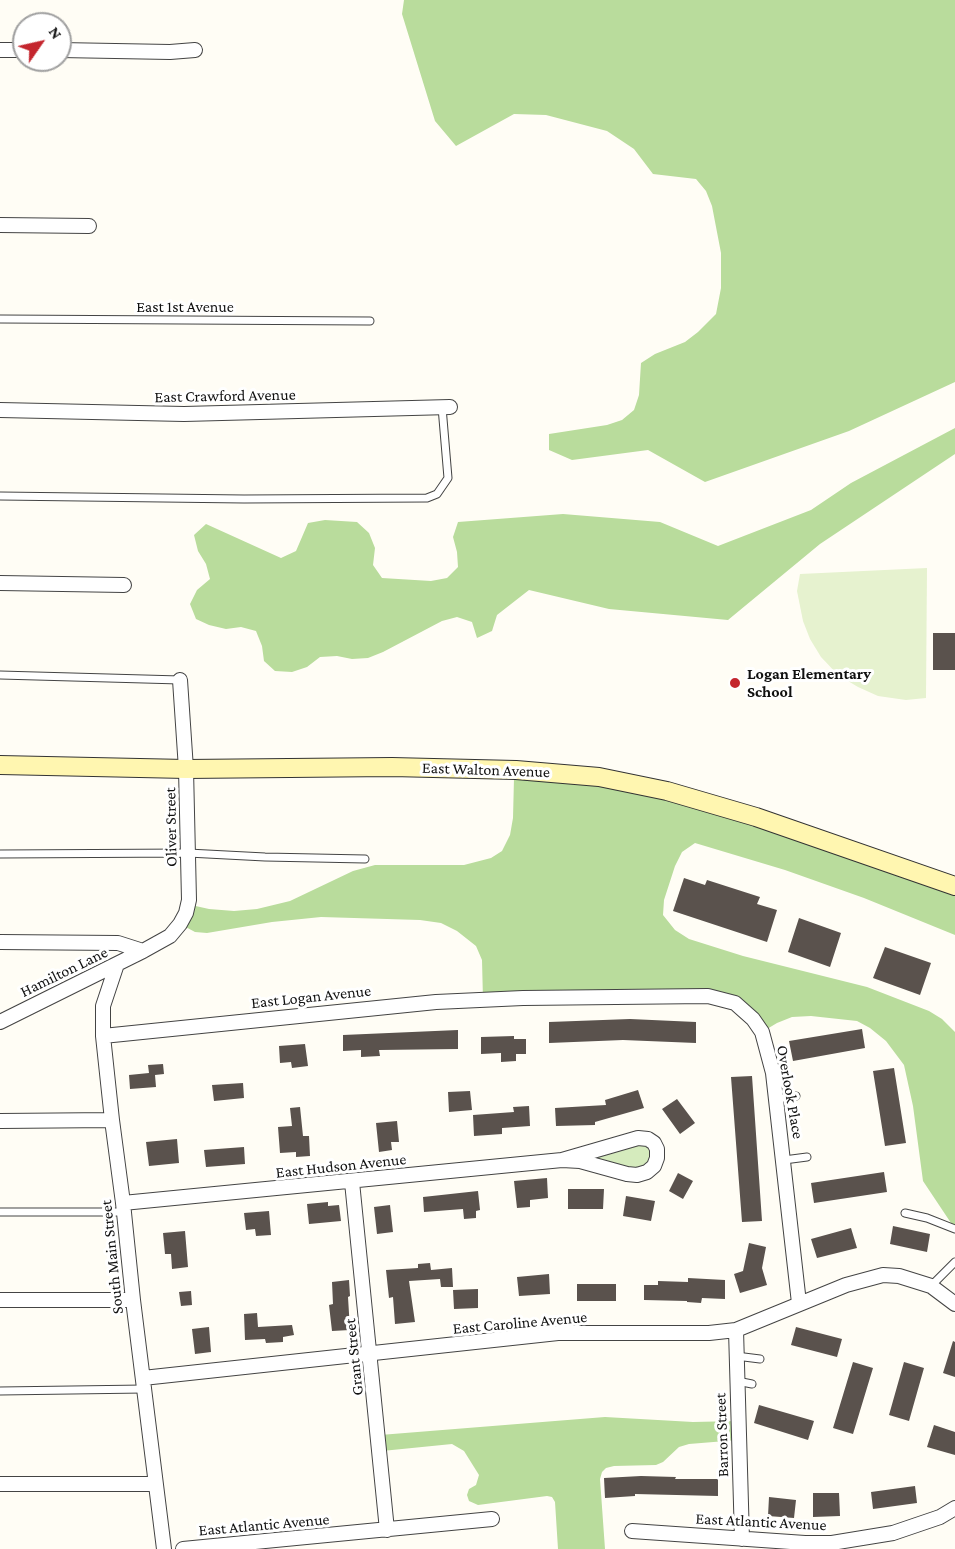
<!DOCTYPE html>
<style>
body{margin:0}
#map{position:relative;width:955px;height:1549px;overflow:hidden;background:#fffdf5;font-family:"Crimson Pro",serif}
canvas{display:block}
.north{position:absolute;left:12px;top:12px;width:60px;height:60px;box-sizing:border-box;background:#fff;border:2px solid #a0a0a0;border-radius:50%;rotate:56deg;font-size:16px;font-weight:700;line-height:24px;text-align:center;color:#111}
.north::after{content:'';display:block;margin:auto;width:21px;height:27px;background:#c4262e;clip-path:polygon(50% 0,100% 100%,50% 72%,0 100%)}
</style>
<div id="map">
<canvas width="955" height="1549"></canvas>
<div class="north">N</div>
</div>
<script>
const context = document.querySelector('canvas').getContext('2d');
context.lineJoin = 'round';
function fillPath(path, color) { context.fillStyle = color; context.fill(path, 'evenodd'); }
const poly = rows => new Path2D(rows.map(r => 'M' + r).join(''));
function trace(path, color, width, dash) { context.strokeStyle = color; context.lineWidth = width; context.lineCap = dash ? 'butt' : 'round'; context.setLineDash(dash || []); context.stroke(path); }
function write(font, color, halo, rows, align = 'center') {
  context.font = font + ' "Crimson Pro",serif'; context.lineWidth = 6; context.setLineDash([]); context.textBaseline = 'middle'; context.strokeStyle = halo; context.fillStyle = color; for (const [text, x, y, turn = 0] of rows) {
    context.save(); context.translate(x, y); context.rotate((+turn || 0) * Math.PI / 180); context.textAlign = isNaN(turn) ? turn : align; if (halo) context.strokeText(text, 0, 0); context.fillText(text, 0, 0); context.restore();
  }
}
const green = poly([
 [654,1143,647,1172,580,1161,608,1148]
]);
const forest = poly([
 [404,0,955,0,955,382,849,431,705,482,648,450,572,460,549,450,549,434,607,425,622,420,634,410,639,395,641,363,655,354,685,342,698,332,716,314,721,288,721,253,712,206,706,191,696,179,653,174,634,149,607,131,546,115,514,114,456,146,435,121,402,14],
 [955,428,955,454,820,544,728,620,609,609,529,590,497,615,492,631,477,638,472,622,457,617,442,621,383,652,368,658,352,659,337,656,320,657,307,667,292,672,275,671,264,661,262,646,256,631,241,627,226,629,209,625,196,619,190,604,197,590,210,579,206,564,198,551,194,535,206,524,281,558,296,551,308,523,325,520,357,522,369,533,375,548,373,565,382,578,431,581,447,578,458,567,457,552,453,537,458,522,563,514,660,522,718,546,811,510,851,483],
 [514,778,630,787,955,886,955,935,864,898,785,870,695,843,682,852,675,866,664,900,663,915,675,930,689,939,743,956,867,987,929,1011,942,1019,955,1032,955,1229,923,1181,913,1106,904,1065,886,1041,870,1028,857,1021,811,1016,792,1017,777,1023,762,1032,735,1003,483,1000,482,960,476,946,457,931,441,923,420,920,321,917,272,922,207,933,195,932,182,925,191,905,209,909,234,911,257,909,290,901,353,871,375,865,464,865,491,858,502,851,510,835,513,818],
 [605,1417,693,1422,737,1421,738,1440,689,1444,679,1447,663,1462,656,1465,614,1466,606,1468,602,1472,600,1479,605,1549,558,1549,555,1502,552,1497,547,1496,478,1505,469,1501,467,1495,469,1489,476,1485,479,1475,464,1451,452,1444,382,1451,380,1435]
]);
const pitch = poly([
 [927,568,926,698,906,700,878,696,858,687,838,675,821,657,810,639,803,621,797,591,800,574]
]);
const building = poly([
 [933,633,955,633,955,670,933,670],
 [684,878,705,885,707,880,760,897,757,904,777,910,767,942,673,911],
 [799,918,841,933,830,967,788,952],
 [885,947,931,963,920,995,873,978],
 [630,1019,696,1022,696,1043,623,1040,549,1043,549,1022],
 [862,1029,865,1048,793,1061,789,1041],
 [458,1030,458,1049,379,1050,380,1056,361,1057,361,1050,343,1051,343,1035],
 [514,1036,514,1039,526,1039,526,1054,516,1054,516,1061,501,1062,501,1053,481,1054,481,1037],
 [305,1044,308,1066,292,1068,291,1062,280,1063,279,1046],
 [163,1064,164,1074,155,1075,156,1087,130,1089,129,1075,149,1073,148,1065],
 [894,1068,906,1143,885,1146,873,1071],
 [752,1076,762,1221,742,1222,731,1077],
 [243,1083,244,1098,214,1101,212,1085],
 [638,1090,644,1108,595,1122,595,1125,556,1126,555,1108,606,1105,605,1100],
 [470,1091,472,1110,449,1112,448,1092],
 [677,1099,695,1123,680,1134,662,1109],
 [529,1106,530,1126,502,1128,502,1134,474,1136,473,1115,514,1112,513,1107],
 [300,1107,303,1136,309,1136,310,1156,296,1157,296,1152,280,1153,278,1127,292,1126,290,1108],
 [397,1121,399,1142,391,1142,392,1150,379,1152,376,1123],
 [177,1139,179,1163,149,1166,146,1142],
 [244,1147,245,1164,206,1167,204,1150],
 [884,1172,887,1192,814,1203,811,1183],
 [678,1173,693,1181,683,1199,669,1191],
 [547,1178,548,1198,530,1200,530,1207,517,1208,514,1181],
 [568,1189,604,1189,603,1209,568,1209],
 [478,1191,480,1210,476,1211,476,1218,464,1219,463,1209,424,1212,423,1197],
 [626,1196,655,1201,651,1221,623,1216],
 [328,1202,328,1206,339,1205,341,1221,309,1224,307,1204],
 [390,1205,393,1232,377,1234,374,1207],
 [269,1211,271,1235,256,1236,255,1229,246,1230,244,1213],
 [893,1226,930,1234,927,1252,890,1244],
 [851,1228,857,1248,817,1258,811,1239],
 [185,1231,188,1267,172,1269,171,1254,165,1254,163,1233],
 [749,1243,766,1247,762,1268,767,1285,740,1293,734,1274,743,1271],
 [430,1263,431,1270,452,1268,453,1287,441,1287,440,1279,409,1281,415,1322,395,1324,393,1297,389,1298,386,1270,418,1268,418,1264],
 [549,1274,550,1294,519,1296,517,1277],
 [688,1278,725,1280,725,1299,702,1298,701,1303,687,1302,687,1301,644,1300,644,1285,658,1285,658,1281,688,1282],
 [349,1280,350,1296,348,1297,350,1330,332,1331,329,1305,333,1304,332,1282],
 [577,1284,616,1284,616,1301,577,1301],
 [478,1289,478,1308,454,1309,453,1290],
 [191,1291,192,1305,181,1306,179,1292],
 [257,1313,258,1327,292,1325,294,1335,283,1337,283,1342,266,1343,265,1339,245,1340,244,1314],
 [209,1327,211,1352,195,1354,192,1329],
 [796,1327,842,1339,837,1357,791,1345],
 [953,1341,955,1342,955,1377,943,1373],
 [853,1362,873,1368,853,1434,833,1428],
 [904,1362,924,1368,909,1421,889,1415],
 [759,1405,814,1421,808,1440,754,1423],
 [934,1425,955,1432,955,1455,927,1447],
 [641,1476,676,1477,675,1479,718,1479,718,1496,635,1494,635,1496,605,1498,604,1478],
 [915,1486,917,1503,873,1509,871,1492],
 [813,1493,839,1493,840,1516,813,1517],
 [769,1497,796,1500,794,1518,768,1516]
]);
const lane = poly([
 [0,319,370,321],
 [0,496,244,499,427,498,437,494,448,478,442,407],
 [0,675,180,680],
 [0,854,188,853,265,857,365,859],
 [777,1099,796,1096],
 [784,1160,807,1157],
 [0,1212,124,1212],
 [905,1213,927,1218,955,1229],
 [931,1286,955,1262],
 [736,1356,760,1359],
 [737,1381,752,1384],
 [0,1391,144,1389]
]);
const street = poly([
 [0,50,24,50],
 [60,50,170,52,195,50],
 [0,225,89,226],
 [0,410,184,414,450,407],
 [0,583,124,585],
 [0,942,118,943,143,951],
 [117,964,103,1006,103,1036,112,1120,123,1203,133,1300,164,1549],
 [0,1022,143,951,170,936,180,924,186,913,189,900,186,769,180,680],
 [103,1036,436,1002,523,998,708,996,735,1003,753,1019,762,1032,773,1073,799,1303],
 [0,1121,112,1120],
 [352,1182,387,1530],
 [123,1203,562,1160,580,1161,627,1174,637,1175,647,1172,654,1166,657,1158,657,1149,654,1143,648,1139,638,1138,562,1160],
 [0,1300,133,1300],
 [736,1330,742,1539],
 [143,1378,558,1333,709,1333,736,1330,846,1285,883,1275,899,1276,931,1286,955,1304],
 [0,1484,155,1484],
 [632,1531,805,1543,832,1543,893,1533,940,1517,955,1508],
 [183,1549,492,1519]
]);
const secondary = poly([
 [0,765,186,769,392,767,516,770,599,777,667,791,756,817,955,886]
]);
const markers = [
 [735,683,6,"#c4262e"]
];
const streetNames = [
 ["East 1st Avenue",185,307],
 ["East Crawford Avenue",225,396,-1],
 ["East Walton Avenue",486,770,2],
 ["Oliver Street",171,827,-91],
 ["Hamilton Lane",64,972,-26],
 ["East Logan Avenue",311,997,-6],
 ["Overlook Place",790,1092,80],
 ["East Hudson Avenue",341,1166,-6],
 ["South Main Street",112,1257,-96],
 ["East Caroline Avenue",520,1323,-5],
 ["Grant Street",354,1357,-96],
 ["Barron Street",722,1435,-92],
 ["East Atlantic Avenue",761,1522,3],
 ["East Atlantic Avenue",264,1525,-5]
];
const poiNames = [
 ["Logan Elementary",747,674],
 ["School",747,692]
];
fillPath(green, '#d5ebbd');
fillPath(forest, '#b9dc9c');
fillPath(pitch, '#e6f2cf');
fillPath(building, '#5a524d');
trace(lane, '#444', 9);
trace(street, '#444', 16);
trace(secondary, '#333', 20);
trace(lane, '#fff', 7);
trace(street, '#fff', 14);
trace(secondary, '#fff6b0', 18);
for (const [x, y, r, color] of markers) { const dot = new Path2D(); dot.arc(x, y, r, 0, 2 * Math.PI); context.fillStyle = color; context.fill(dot); trace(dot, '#fff', 2); }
write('16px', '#111', '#fff', streetNames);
write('bold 16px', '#111', '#fff', poiNames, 'left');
</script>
